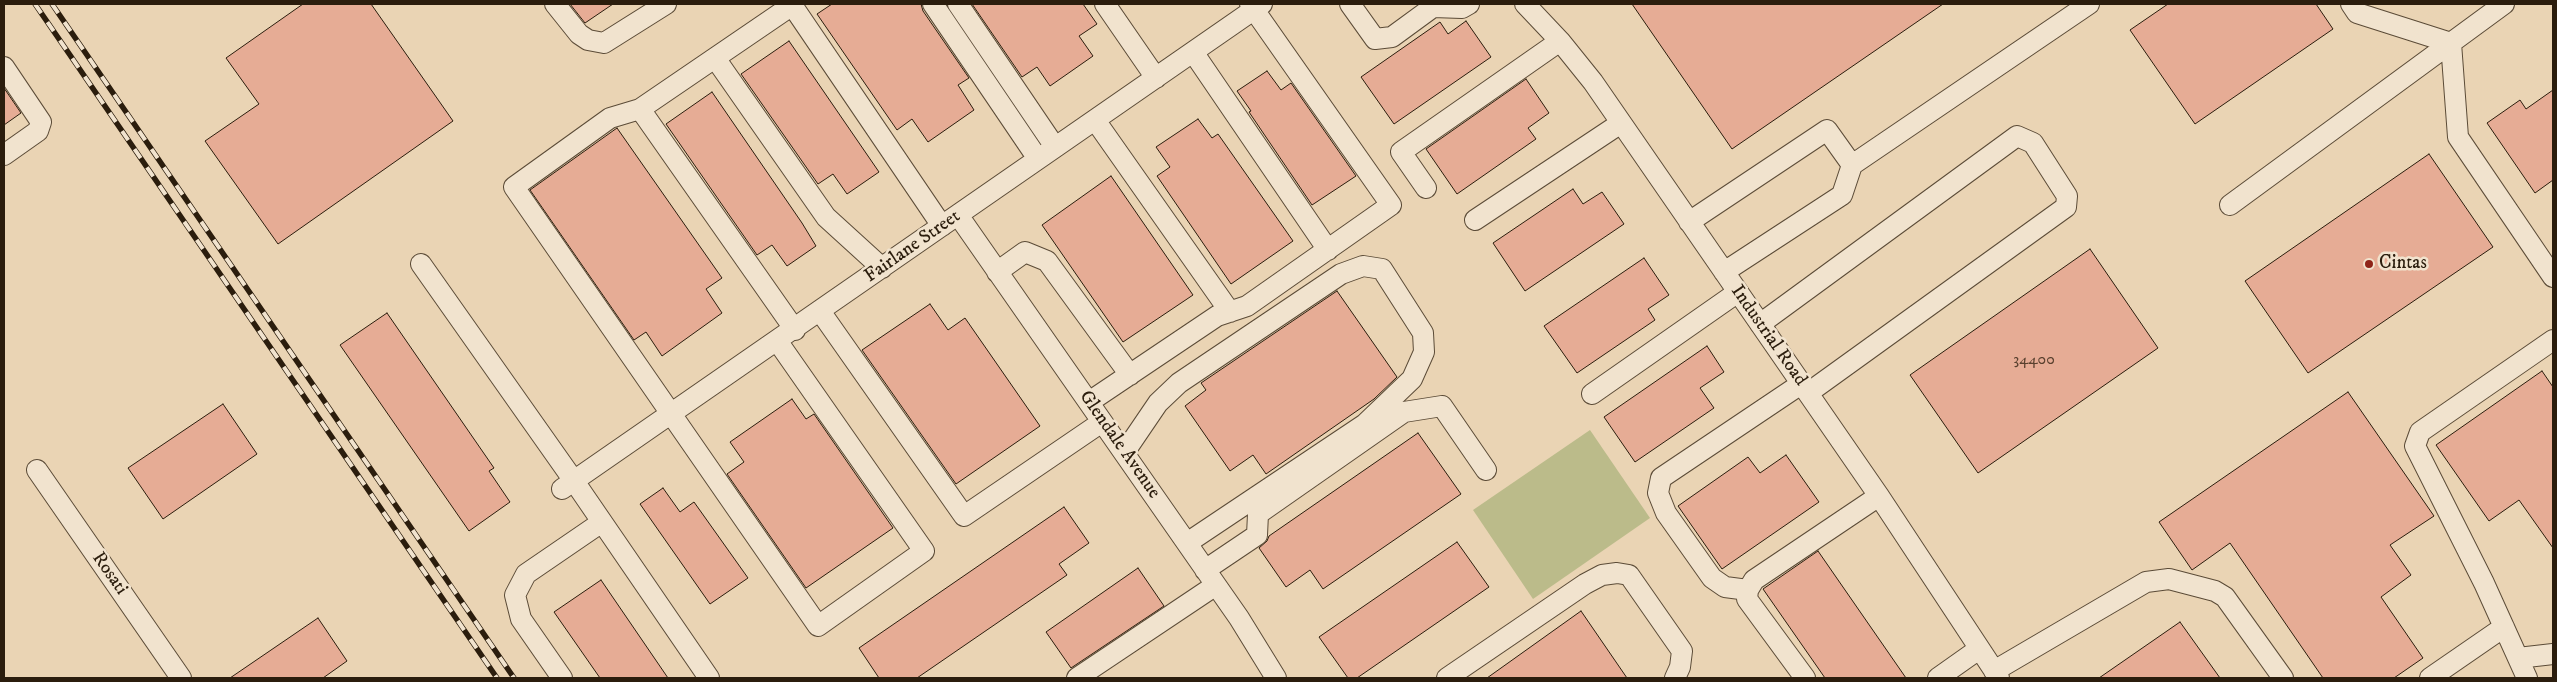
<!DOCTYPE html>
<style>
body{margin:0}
#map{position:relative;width:2557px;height:682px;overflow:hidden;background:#ead4b4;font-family:"IM FELL DW Pica",serif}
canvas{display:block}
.frame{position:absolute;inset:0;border:5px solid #2b1d0d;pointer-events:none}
</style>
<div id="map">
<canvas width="2557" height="682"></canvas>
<div class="frame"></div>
</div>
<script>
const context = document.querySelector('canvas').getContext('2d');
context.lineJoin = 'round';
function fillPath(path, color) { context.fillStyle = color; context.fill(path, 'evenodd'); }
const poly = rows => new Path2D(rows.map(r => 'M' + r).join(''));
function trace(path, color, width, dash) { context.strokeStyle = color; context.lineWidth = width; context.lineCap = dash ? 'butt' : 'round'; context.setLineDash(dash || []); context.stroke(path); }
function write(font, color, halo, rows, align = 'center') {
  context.font = font + ' "IM FELL DW Pica",serif'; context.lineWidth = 5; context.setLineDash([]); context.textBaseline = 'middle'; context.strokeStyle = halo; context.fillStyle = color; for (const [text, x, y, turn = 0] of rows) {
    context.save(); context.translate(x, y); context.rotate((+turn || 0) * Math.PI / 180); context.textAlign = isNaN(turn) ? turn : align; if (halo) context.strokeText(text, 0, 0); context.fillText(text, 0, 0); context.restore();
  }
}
const green = poly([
 [1590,430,1650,518,1533,599,1473,510]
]);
const building = poly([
 [303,4,371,4,453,121,278,244,205,141,259,104,226,58,303,4],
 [570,4,613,4,585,23,570,4],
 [832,4,921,4,923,11,969,78,958,85,974,110,928,142,912,119,897,130,817,14,832,4],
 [972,4,1083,4,1097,24,1079,36,1093,56,1050,86,1037,67,1022,77,972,4],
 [1632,4,1943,4,1732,149,1632,4],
 [2168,4,2316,4,2333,29,2195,124,2130,30,2168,4],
 [1466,21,1491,57,1394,124,1361,77,1440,22,1448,34,1466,21],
 [789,41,879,172,847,194,833,174,818,184,741,74,789,41],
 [1267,71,1281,90,1291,83,1356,176,1312,205,1249,112,1251,111,1237,91,1267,71],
 [1526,79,1549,113,1528,128,1536,139,1457,194,1426,149,1526,79],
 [4,88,21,113,4,125,4,88],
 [2553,90,2553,180,2535,193,2487,123,2520,100,2526,109,2553,90],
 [712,92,802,223,816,246,787,266,772,245,757,255,666,124,712,92],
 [1198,119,1212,138,1218,134,1293,241,1231,284,1157,176,1170,167,1156,147,1198,119],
 [617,128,722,278,706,289,722,313,662,356,646,332,634,340,530,190,617,128],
 [2429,154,2493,247,2308,373,2245,281,2429,154],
 [1111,176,1193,295,1123,342,1042,225,1111,176],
 [1573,189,1583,204,1602,192,1624,224,1525,291,1493,243,1573,189],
 [2090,249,2158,348,1978,473,1910,375,2090,249],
 [1644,258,1669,295,1648,309,1655,320,1577,373,1544,326,1644,258],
 [1337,291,1397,377,1374,399,1266,474,1253,455,1230,471,1185,406,1206,390,1201,383,1337,291],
 [930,304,948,330,965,318,1040,426,956,484,862,350,930,304],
 [387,313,494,468,489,471,510,502,469,531,340,345,387,313],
 [1707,346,1724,372,1700,388,1714,408,1635,462,1604,417,1707,346],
 [2542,371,2553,387,2553,548,2519,500,2489,521,2436,445,2542,371],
 [2348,392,2434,516,2390,545,2411,575,2381,597,2423,658,2394,678,2323,678,2230,543,2192,570,2159,522,2348,392],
 [792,399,806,419,814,414,893,528,806,588,727,474,744,462,730,442,792,399],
 [223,404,257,454,163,519,128,468,223,404],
 [1418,433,1461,494,1323,589,1310,570,1286,587,1259,548,1267,541,1269,536,1418,433],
 [1786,455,1819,502,1722,569,1678,506,1748,457,1760,473,1786,455],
 [663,488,680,512,694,502,748,578,710,604,640,504,663,488],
 [1064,507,1089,543,1059,564,1067,575,917,678,879,678,859,648,1064,507],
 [1457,542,1489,587,1357,678,1348,678,1319,637,1457,542],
 [1818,551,1906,678,1825,678,1763,589,1818,551],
 [1138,568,1164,606,1071,668,1046,632,1138,568],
 [601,580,668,678,600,678,554,612,601,580],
 [1581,611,1627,678,1487,678,1581,611],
 [318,618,347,661,323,678,230,678,318,618],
 [2180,622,2220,678,2099,678,2180,622]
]);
const minor = poly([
 [555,4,579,34,588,40,604,43,666,4],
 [933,4,1038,159],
 [958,4,1055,147],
 [1105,4,1156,78],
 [1350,4,1375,39,1392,37,1433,7,1462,8,1469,4],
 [1525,4,1560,41,1593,82,1879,496,1999,678],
 [2351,4,2357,13,2451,43],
 [792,5,942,226],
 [2451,43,2458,137,2553,277],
 [1193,52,1328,250],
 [715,58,826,217,882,268],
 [4,67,41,122,38,131,4,155],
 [640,109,795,330],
 [1095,120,1230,312],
 [1426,188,1401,152,1560,41],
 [2230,205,2504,4],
 [958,215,1239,618,1276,678],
 [1475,220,1621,123],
 [1689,222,1827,130,1852,165],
 [421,264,574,481,709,678],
 [997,272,1025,252,1047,261,1130,375],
 [1724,272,1842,195,1852,165,2089,4],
 [820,311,964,516,1102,422],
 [1760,324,2017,136,2033,143,2067,196,2066,207,1808,393],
 [778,342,924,551,818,626,514,187,610,118,640,109,794,4],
 [1592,394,1738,292],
 [1089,402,1217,316,1247,306,1391,205,1250,4],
 [1124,453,1158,403,1179,383,1341,274,1363,266,1382,269,1423,333,1424,352,1412,379,1365,424,1187,543],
 [37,470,181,678],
 [562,489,1262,4],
 [1205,570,1257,535,1258,514,1404,412,1442,406,1486,470],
 [1748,590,1725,587,1712,578,1666,513,1658,493,1661,478,1801,384],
 [2518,658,2553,654],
 [1994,671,2146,582,2169,579,2215,591,2225,597,2283,678],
 [562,678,521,619,515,595,526,574,602,522],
 [1077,678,1216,585],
 [1447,678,1585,584,1602,575,1617,573,1629,575,1682,651,1680,667,1675,678],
 [1805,678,1747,599,1748,590,1754,580,1879,496],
 [1938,678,1979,649],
 [2430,678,2504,627],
 [2527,678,2484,583,2415,446,2420,432,2553,340]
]);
const rail = poly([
 [35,4,497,678],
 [52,4,514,678]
]);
const markers = [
 [2369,264,5,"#8f2418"]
];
const numberNames = [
 ["34400",2034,361]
];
const streetNames = [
 ["Fairlane Street",913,247,-35],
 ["Industrial Road",1768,336,55],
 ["Glendale Avenue",1119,445,55],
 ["Rosati",109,574,55]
];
const poiNames = [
 ["Cintas",2379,264]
];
fillPath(green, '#bbbb8a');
fillPath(building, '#e6ac95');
trace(building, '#2b1d0d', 1);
trace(minor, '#5b4b37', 22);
trace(minor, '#f1e3ce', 20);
trace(rail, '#2b1d0d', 5.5);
trace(rail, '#f1e3ce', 4, [11]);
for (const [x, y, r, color] of markers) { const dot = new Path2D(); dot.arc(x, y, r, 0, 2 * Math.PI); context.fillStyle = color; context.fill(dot); trace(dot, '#f1e3ce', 2); }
write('16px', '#5a412f', null, numberNames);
write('19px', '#2b1d0d', '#f1e3ce', streetNames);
write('19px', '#2b1d0d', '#f1e3ce', poiNames, 'left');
</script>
